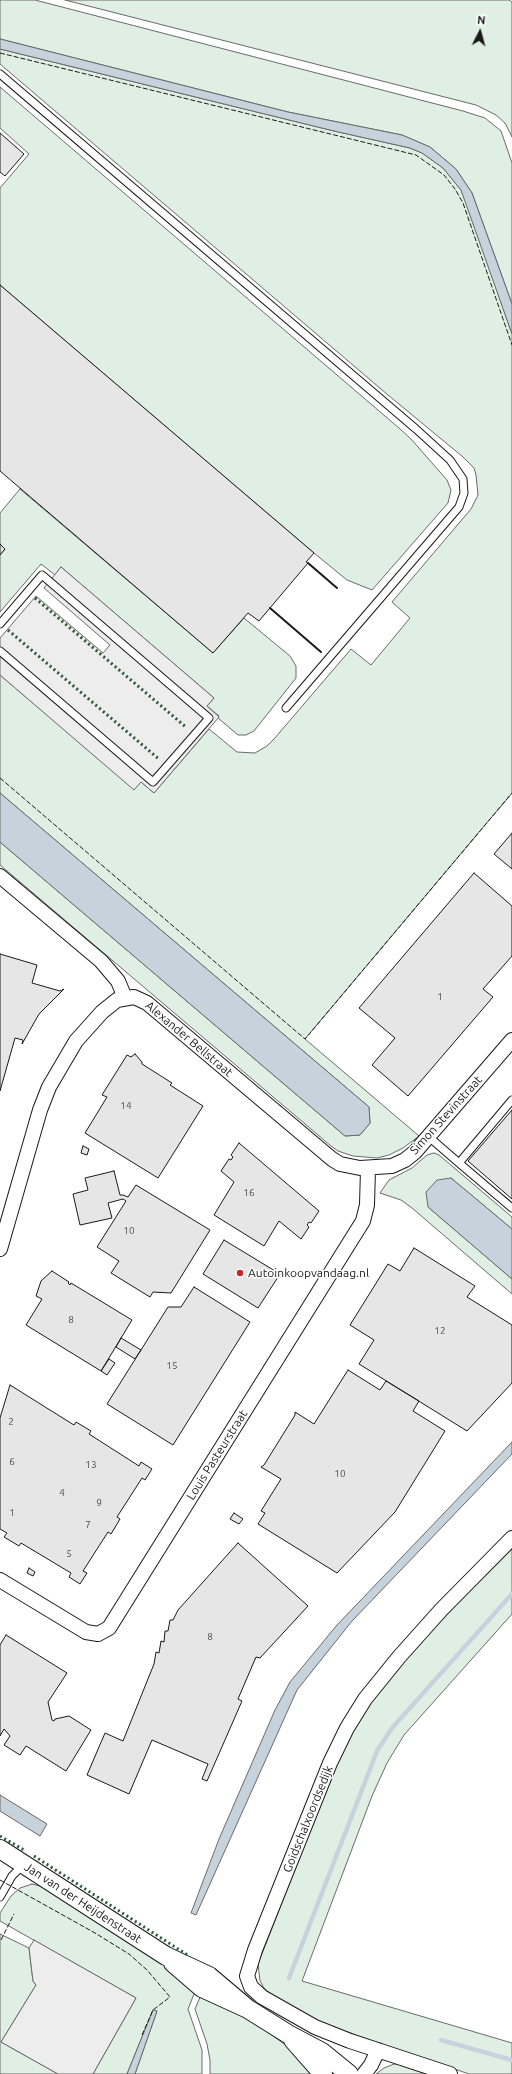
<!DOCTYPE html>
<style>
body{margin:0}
#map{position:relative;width:512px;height:2074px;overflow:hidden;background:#fff;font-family:Ubuntu,sans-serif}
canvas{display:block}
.north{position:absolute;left:460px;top:12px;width:40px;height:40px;-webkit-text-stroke:3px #fff;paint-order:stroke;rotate:6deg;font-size:11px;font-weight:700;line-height:16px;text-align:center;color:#1a1a1a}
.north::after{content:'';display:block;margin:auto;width:14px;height:18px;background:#1a1a1a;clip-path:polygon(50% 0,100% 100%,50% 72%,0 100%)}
</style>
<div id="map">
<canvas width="512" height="2074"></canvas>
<div class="north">N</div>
</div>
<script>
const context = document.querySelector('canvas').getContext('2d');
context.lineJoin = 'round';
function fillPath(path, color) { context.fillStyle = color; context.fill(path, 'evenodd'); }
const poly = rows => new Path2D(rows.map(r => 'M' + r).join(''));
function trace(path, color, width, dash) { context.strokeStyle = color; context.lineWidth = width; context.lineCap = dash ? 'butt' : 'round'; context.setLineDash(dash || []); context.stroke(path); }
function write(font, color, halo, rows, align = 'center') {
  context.font = font + ' Ubuntu,sans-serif'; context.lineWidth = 3; context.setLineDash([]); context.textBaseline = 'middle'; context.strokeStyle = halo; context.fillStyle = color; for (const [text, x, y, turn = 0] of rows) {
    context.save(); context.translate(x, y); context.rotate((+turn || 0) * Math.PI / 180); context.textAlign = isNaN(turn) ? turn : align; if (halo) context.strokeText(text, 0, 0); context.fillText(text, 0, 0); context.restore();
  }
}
const green = poly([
 [0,0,35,0,463,111,485,118,501,131,512,163,512,304,472,193,456,169,430,147,402,135,288,112,0,39,0,0],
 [65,0,509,0,512,2,512,137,505,123,496,115,476,105,65,0],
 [0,49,334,131,410,148,422,153,443,168,461,190,469,210,512,334,512,793,305,1039,419,1136,403,1148,389,1155,377,1158,353,1156,338,1151,331,1146,0,865,0,842,345,1136,360,1135,370,1123,369,1107,0,793,0,675,134,789,141,782,154,793,209,729,237,752,255,753,267,746,274,739,351,649,371,665,410,618,392,602,471,509,478,495,476,475,474,468,463,457,388,395,0,64,0,49],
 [0,87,399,428,411,439,447,480,451,490,448,503,372,590,347,580,314,553,0,285,0,188,29,154,0,128,0,87],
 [20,489,213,653,244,618,290,656,296,666,296,678,254,731,246,735,238,735,218,718,219,716,207,706,214,698,61,567,55,575,41,564,0,612,0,555,5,549,0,544,0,513,20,489],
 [434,1153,439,1155,512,1217,512,1229,451,1178,428,1207,512,1279,512,1294,412,1208,401,1200,380,1193,389,1180,412,1168,427,1155,434,1153],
 [512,1546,512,1614,404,1735,387,1763,372,1796,302,1981,512,2043,512,2074,469,2074,316,2021,276,1999,264,1988,260,1981,258,1964,334,1769,348,1739,372,1699,416,1647,512,1546],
 [32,1884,44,1887,172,1970,196,1989,188,2009,202,2050,202,2074,135,2074,157,2011,153,2010,127,2074,93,2074,136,1998,0,1921,0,1913,11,1896,20,1888,32,1884],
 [0,1934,29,1948,33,1981,36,1985,1,2042,58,2074,0,2074,0,1934],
 [201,1995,226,2005,262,2028,287,2046,313,2074,210,2074,210,2060,207,2044,195,2009,201,1995],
 [394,2064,406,2064,432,2074,376,2074,384,2068,394,2064]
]);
const parking = poly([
 [61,567,214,698,207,706,219,717,154,793,141,782,134,790,0,675,0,638,36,596,103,653,110,645,44,588,61,567],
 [34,1940,136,1998,93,2074,58,2074,1,2042,36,1985,33,1981,29,1948,34,1940]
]);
const water = poly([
 [0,39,288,112,402,135,430,147,456,169,472,193,512,304,512,334,461,190,443,168,422,153,410,148,334,131,0,49,0,39],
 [0,793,369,1107,370,1123,360,1135,345,1136,0,842,0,793],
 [451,1178,512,1229,512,1279,428,1207,426,1192,437,1180,451,1178],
 [512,1442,512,1454,352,1621,297,1690,196,1915,191,1913,219,1839,275,1710,290,1682,337,1625,512,1442],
 [0,1795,47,1824,40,1836,0,1811,0,1795],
 [153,2010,157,2011,135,2074,127,2074,153,2010]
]);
const stream = poly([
 [289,1978,377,1751,392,1728,512,1594],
 [441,2040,512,2060]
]);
const building = poly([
 [0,133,24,154,5,176,0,172,0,133],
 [0,285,314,553,306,562,308,563,259,621,248,613,213,653,0,471,0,285],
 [0,544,5,549,0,555,0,544],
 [512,833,512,869,494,854,512,833],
 [474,873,512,906,512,956,483,989,493,997,408,1096,372,1065,395,1038,359,1008,474,873],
 [0,954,37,965,32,983,60,991,64,989,39,1014,22,1044,23,1040,15,1038,0,1091,0,954],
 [135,1054,142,1062,142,1064,172,1083,170,1085,203,1106,158,1178,85,1133,107,1097,102,1095,127,1055,131,1057,135,1054],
 [512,1110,512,1199,468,1161,512,1110],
 [239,1143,319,1211,311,1223,309,1222,307,1225,309,1227,301,1239,279,1221,264,1246,214,1215,234,1182,221,1171,229,1159,231,1160,233,1157,231,1155,239,1143],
 [83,1146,89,1149,87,1155,81,1153,83,1146],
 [114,1171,120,1195,123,1195,128,1197,136,1185,210,1230,171,1293,153,1292,150,1297,111,1273,119,1261,97,1247,126,1201,123,1199,108,1203,112,1218,80,1225,73,1194,88,1190,85,1178,114,1171],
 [224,1240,280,1274,258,1308,203,1274,224,1240],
 [414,1248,475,1286,467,1297,512,1325,512,1383,467,1431,359,1364,374,1340,350,1325,388,1264,400,1271,414,1248],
 [52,1271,69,1282,68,1283,70,1285,71,1283,132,1320,101,1371,26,1325,42,1299,36,1296,41,1281,52,1271],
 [194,1287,250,1322,173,1445,107,1404,168,1307,181,1307,194,1287],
 [121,1338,141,1350,135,1359,116,1347,121,1338],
 [109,1359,115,1363,107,1375,101,1371,109,1359],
 [348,1370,380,1390,386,1381,419,1401,413,1411,445,1431,395,1512,337,1573,258,1524,265,1513,261,1511,281,1479,261,1467,264,1465,295,1415,295,1412,314,1424,348,1370],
 [10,1385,74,1425,76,1422,91,1431,89,1434,139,1466,141,1462,152,1469,145,1480,142,1478,117,1517,120,1519,111,1534,108,1532,83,1571,87,1573,80,1584,69,1577,71,1573,21,1543,19,1546,4,1537,7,1533,0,1529,0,1418,10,1385],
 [234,1513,243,1519,239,1524,230,1519,234,1513],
 [238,1543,308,1606,260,1658,256,1657,238,1699,242,1701,207,1781,202,1779,208,1764,152,1740,129,1794,87,1775,105,1733,123,1741,154,1664,156,1652,159,1653,161,1641,164,1642,165,1631,168,1631,170,1620,173,1620,178,1610,238,1543],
 [29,1568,35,1572,33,1576,27,1573,29,1568],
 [6,1635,67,1673,48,1702,52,1720,54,1721,55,1719,69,1716,91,1730,66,1771,26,1746,20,1755,4,1745,10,1736,4,1729,0,1736,0,1645,6,1635]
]);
const service = poly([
 [0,74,416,429,450,460,463,479,464,493,459,507,286,708],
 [0,624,42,575,209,718,153,782,0,651],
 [429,1137,459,1163,512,1100],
 [459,1163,512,1208],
 [0,1897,12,1876,23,1865]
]);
const minor = poly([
 [0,876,101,961,118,981,125,998],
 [0,1249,40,1110,49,1087,76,1041,102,1012,117,1000,134,997,147,1003,332,1159,340,1164,360,1168,392,1166,405,1160,415,1152,512,1040],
 [0,1580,86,1632,98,1634,109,1628,363,1221,367,1205,368,1169],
 [364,2074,371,2065,378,2050],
 [450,2074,350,2041,315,2027,262,1997,251,1987,247,1976,255,1950,330,1763,347,1728,365,1699,399,1657,441,1610,512,1538]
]);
const tertiary = poly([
 [0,1849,166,1956,209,1976,248,2009],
 [173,1963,202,1988,248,2009,288,2034,322,2052,349,2074],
 [293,2040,323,2074]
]);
const hedge = poly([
 [35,598,187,728],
 [8,630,160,760],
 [0,1836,24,1850],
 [34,1856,189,1956]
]);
const fence = poly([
 [0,53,416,155,444,175,455,189,463,203,512,345],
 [0,778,305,1039,512,793],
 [0,1880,95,1933,129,1954,147,1970,170,1997,153,2010,142,2035],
 [1,1940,14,1914]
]);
const wall = poly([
 [308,563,337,588],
 [270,608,321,652]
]);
const markers = [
 [240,1273,4,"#c62828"]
];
const numberNames = [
 ["1",440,997],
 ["14",126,1106],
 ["16",249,1193],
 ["10",129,1231],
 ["8",71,1320],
 ["12",440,1331],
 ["15",172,1366],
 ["2",11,1422],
 ["6",12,1462],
 ["13",91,1465],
 ["10",340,1474],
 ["4",62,1493],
 ["9",99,1503],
 ["1",12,1513],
 ["7",88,1525],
 ["5",69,1554],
 ["8",210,1637]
];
const streetNames = [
 ["Alexander Bellstraat",189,1039,40],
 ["Simon Stevinstraat",446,1115,-48],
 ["Louis Pasteurstraat",217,1455,-58],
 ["Goidschalxoordsedijk",308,1819,-68],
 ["Jan van der Heijdenstraat",83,1903,33]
];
const poiNames = [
 ["Autoinkoopvandaag.nl",248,1273]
];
fillPath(green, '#e0efe3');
trace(green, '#6a6a6a', 1);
fillPath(parking, '#ededed');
trace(parking, '#6a6a6a', 1);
fillPath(water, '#c6d2dc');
trace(water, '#6a6a6a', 1);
trace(stream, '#c6d2dc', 4.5);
fillPath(building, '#e6e6e6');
trace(building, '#1a1a1a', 1);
trace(service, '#1a1a1a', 9);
trace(minor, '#1a1a1a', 16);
trace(tertiary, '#1a1a1a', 20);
trace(service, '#fff', 7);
trace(minor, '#fff', 14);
trace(tertiary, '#fff', 18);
trace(hedge, '#2b5a34', 3, [2, 3]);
trace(fence, '#1a1a1a', 1, [5, 2]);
trace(wall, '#1a1a1a', 2);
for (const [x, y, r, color] of markers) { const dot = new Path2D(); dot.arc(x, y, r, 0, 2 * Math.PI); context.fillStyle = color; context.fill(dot); trace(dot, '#fff', 1.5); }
write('10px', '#4d4d4d', null, numberNames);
write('12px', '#1a1a1a', '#fff', streetNames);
write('12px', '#1a1a1a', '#fff', poiNames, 'left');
</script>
